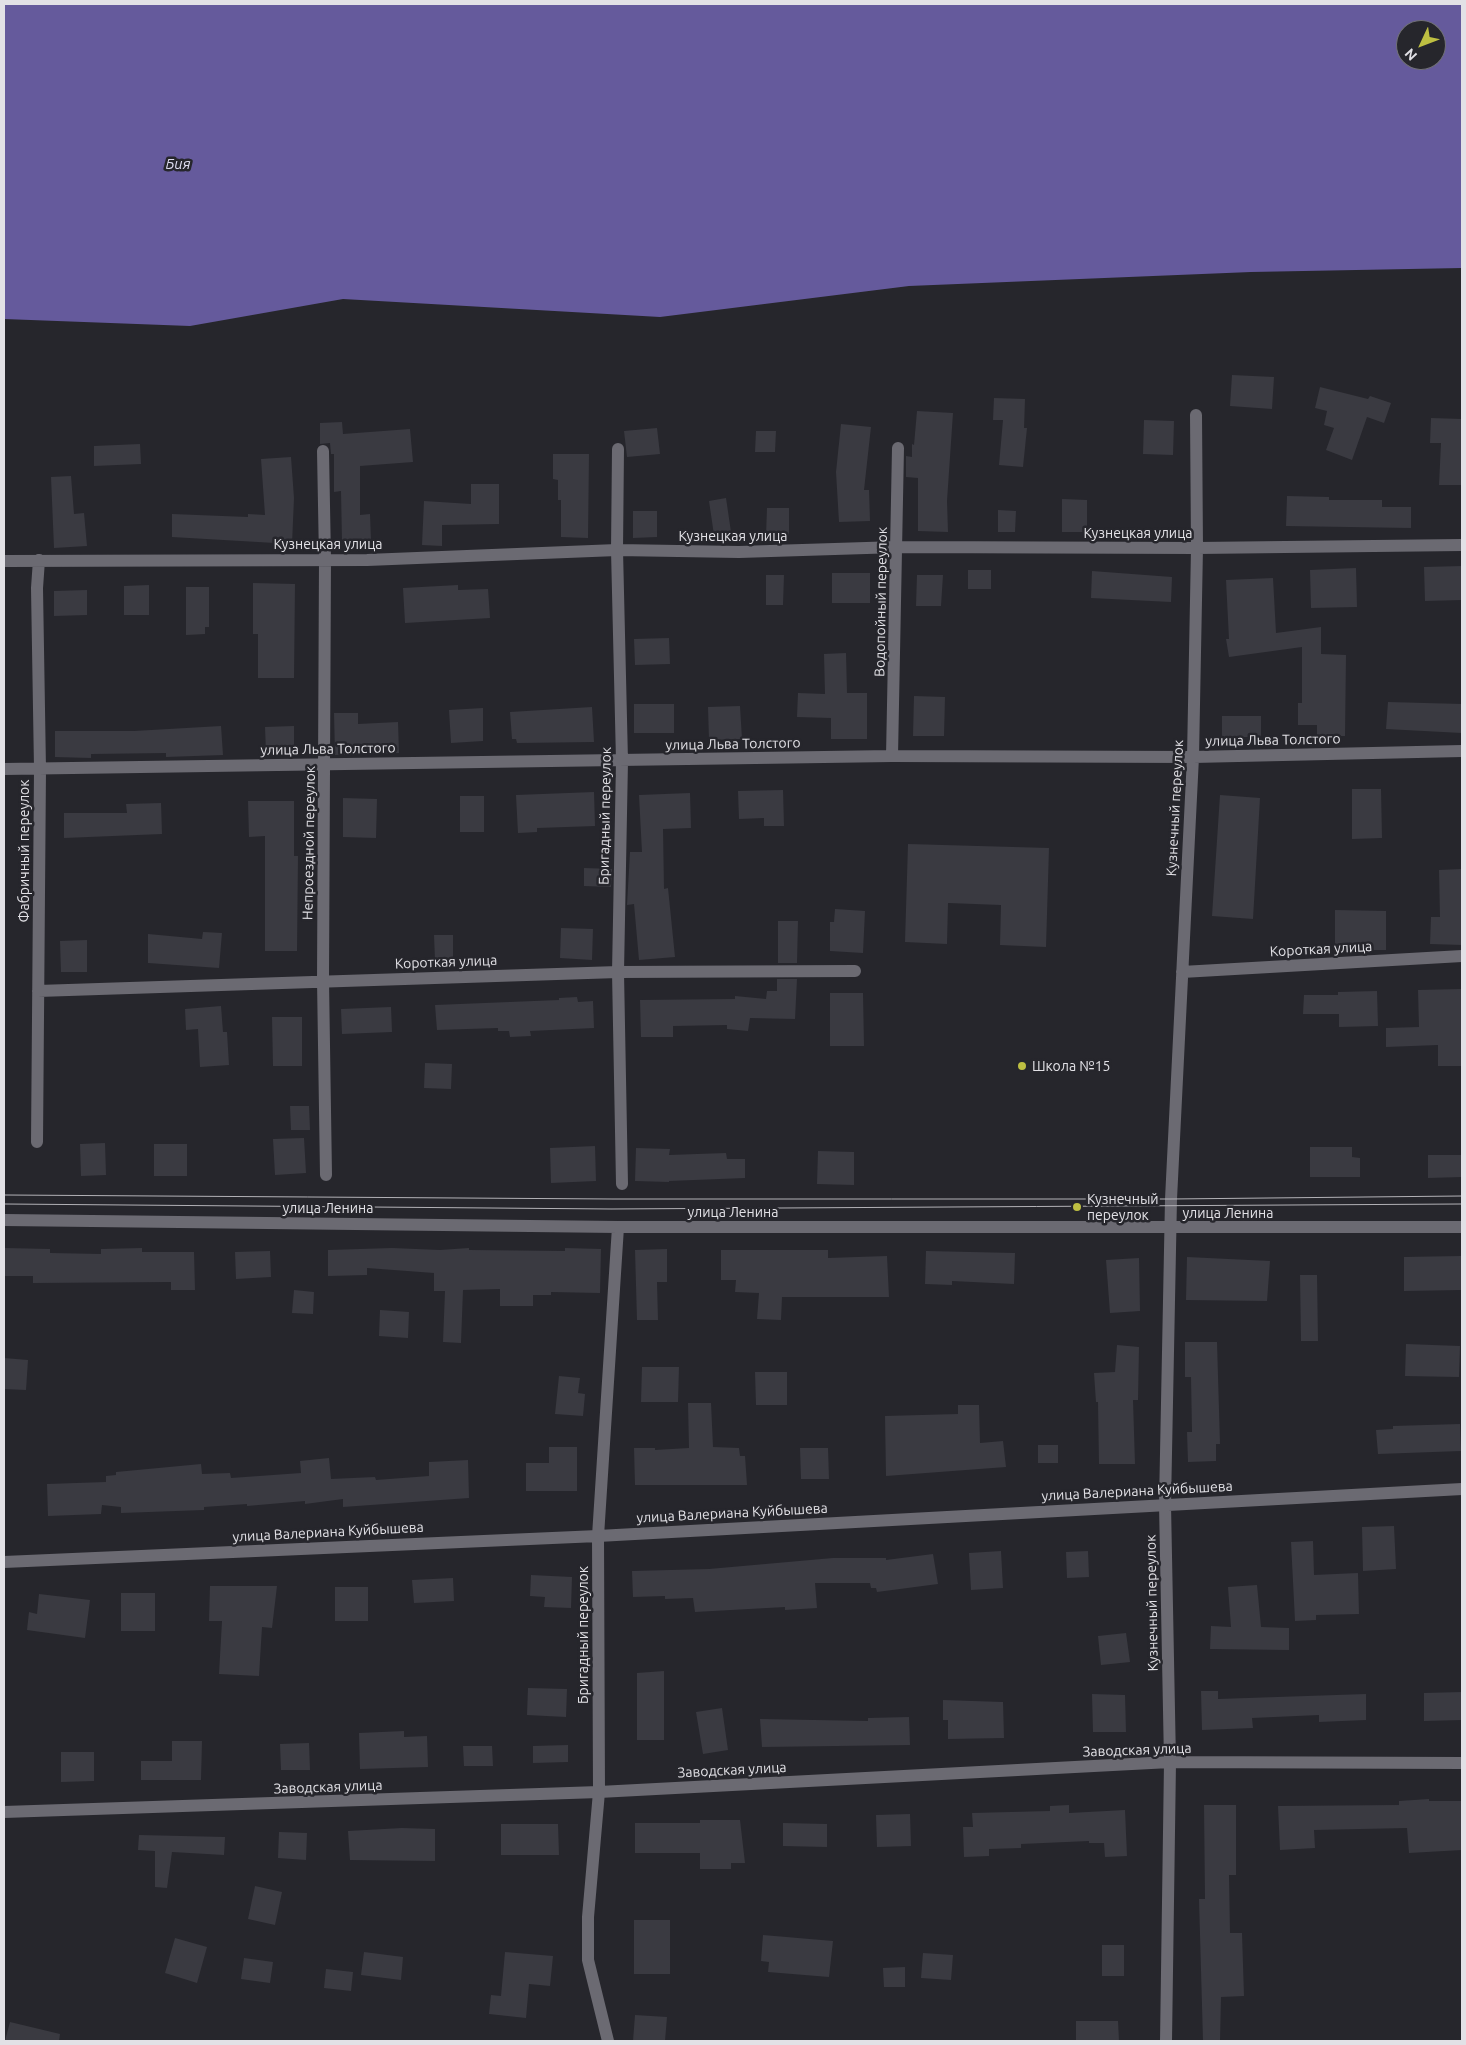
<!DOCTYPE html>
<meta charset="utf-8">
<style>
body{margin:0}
#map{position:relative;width:1466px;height:2045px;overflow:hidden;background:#26262c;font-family:Ubuntu,sans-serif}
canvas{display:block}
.frame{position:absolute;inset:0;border:5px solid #e2e1e6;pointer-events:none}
.north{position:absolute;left:1396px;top:20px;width:50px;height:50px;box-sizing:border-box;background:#26262c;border:1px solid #717176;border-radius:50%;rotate:227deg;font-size:14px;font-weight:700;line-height:20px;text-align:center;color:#e2e1e6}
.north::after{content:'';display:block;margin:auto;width:18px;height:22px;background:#bebf42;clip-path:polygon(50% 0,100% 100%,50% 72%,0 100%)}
</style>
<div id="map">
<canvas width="1466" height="2045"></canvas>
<div class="frame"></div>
<div class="north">N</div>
</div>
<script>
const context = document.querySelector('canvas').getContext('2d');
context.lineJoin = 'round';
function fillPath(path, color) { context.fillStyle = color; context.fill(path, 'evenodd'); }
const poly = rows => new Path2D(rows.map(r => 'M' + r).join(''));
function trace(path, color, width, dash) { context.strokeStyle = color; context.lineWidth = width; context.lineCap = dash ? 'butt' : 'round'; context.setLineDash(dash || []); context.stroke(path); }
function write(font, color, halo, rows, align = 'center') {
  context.font = font + ' Ubuntu,sans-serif'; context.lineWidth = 5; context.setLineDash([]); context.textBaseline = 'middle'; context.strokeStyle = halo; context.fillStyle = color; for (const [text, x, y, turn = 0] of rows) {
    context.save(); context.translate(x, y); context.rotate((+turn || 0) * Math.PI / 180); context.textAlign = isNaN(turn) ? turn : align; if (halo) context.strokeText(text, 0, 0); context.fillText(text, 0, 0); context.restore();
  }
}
const water = poly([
 [4,4,1462,4,1462,268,1251,272,909,286,660,317,343,299,190,326,4,319],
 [1406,30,1436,30,1436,60,1406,60]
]);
const building = poly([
 [1232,375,1274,377,1272,409,1230,406],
 [1320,387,1368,399,1370,396,1391,403,1384,423,1367,417,1352,460,1326,450,1334,428,1324,425,1327,411,1315,408],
 [994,398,1025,399,1024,428,1027,428,1023,467,999,465,1003,420,993,420],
 [917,411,953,413,947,501,948,532,918,531,918,478,906,477,906,456,912,457,912,444,914,445],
 [1431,418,1462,419,1462,485,1439,485,1441,443,1430,443],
 [1144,420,1174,421,1173,455,1143,454],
 [342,422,343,434,410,429,413,462,360,466,360,515,370,514,371,541,342,542,341,491,334,492,334,454,331,454,330,443,320,444,320,423],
 [841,424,871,427,864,490,869,490,870,521,839,522,836,472],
 [657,428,660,454,627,457,624,431],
 [756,431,776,431,775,452,755,452],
 [140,444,141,464,94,466,94,446],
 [553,454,589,454,588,538,561,537,561,500,558,500,558,480,553,479],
 [291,457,294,498,292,544,172,537,172,514,248,517,248,514,265,515,261,459],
 [71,476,74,514,84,513,87,546,54,548,51,477],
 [471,484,499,484,499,524,442,525,442,546,422,545,424,501,471,504],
 [1287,496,1329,497,1329,500,1382,500,1382,507,1411,507,1411,528,1286,526],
 [726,498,731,532,714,535,709,501],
 [1062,499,1087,500,1087,532,1062,532],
 [767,508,789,508,789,536,766,536],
 [998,510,1016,511,1015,532,998,532],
 [633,511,657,511,657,537,633,538],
 [1462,566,1462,600,1425,601,1424,567],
 [1356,568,1357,607,1311,608,1310,570],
 [968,570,991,570,991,589,968,589],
 [1092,571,1172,577,1171,602,1091,598],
 [832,573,870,573,870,603,832,603],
 [766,575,784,575,783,605,766,605],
 [917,575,943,575,941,606,916,606],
 [1273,578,1276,633,1321,627,1321,654,1346,655,1345,736,1317,736,1317,725,1298,725,1298,703,1302,703,1302,647,1229,657,1226,639,1229,639,1226,580],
 [253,583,295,584,294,678,258,678,258,634,253,634],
 [149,585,149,615,124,615,124,586],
 [458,585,458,590,488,589,490,618,405,623,403,588],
 [186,587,209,587,209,627,205,627,205,634,186,635],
 [87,590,87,615,54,616,54,591],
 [669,638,670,664,635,665,634,639],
 [846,653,847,693,867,693,867,739,831,739,831,718,797,717,798,693,825,694,824,654],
 [914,696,945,697,944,736,913,736],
 [1388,702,1462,704,1462,733,1386,729],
 [634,704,674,704,674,733,634,733],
 [740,706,742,739,709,740,708,707],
 [592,707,594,742,517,743,516,739,512,739,510,712],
 [483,708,483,741,451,743,449,710],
 [334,713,358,713,358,724,398,722,399,753,335,755],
 [1222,716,1261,716,1261,737,1222,737],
 [221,726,223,755,166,757,166,753,91,754,91,758,55,757,55,731,134,731],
 [294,726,294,752,266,753,265,727],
 [1352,789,1381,789,1382,838,1352,839],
 [783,790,784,826,764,826,764,818,739,819,738,791],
 [594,792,595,826,537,828,537,832,518,833,516,795],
 [690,793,691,828,663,829,664,889,668,888,675,957,639,960,634,904,627,905,630,852,642,852,639,795],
 [1220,795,1260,798,1253,919,1212,916],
 [460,796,484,796,484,832,460,832],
 [343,798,377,799,376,838,343,837],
 [248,801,294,801,294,856,298,856,297,951,265,951,265,836,249,837],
 [161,803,162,834,64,838,64,813,127,813,126,804],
 [908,844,1049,848,1046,947,1000,945,1001,905,948,903,947,944,905,942],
 [584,868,612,869,611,887,584,886],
 [1462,869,1462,945,1430,944,1431,917,1440,917,1439,870],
 [835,909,865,911,863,953,830,951,830,922,834,922],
 [1335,910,1386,911,1386,950,1335,950],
 [778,921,798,921,797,963,778,963],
 [561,928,593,929,592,960,560,958],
 [203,932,222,933,219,968,148,963,148,934,202,939],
 [434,935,453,935,453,960,435,960],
 [87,940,87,972,61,972,60,941],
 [777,979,797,979,795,1019,750,1018,748,1031,727,1029,727,1025,673,1026,673,1037,641,1037,640,1000,735,999,735,996,766,999,767,991,777,991],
 [1462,989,1461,1066,1438,1066,1438,1045,1386,1047,1386,1028,1419,1027,1418,990],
 [1377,991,1378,1026,1339,1027,1339,1014,1303,1014,1304,995,1338,995,1338,992],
 [830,993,863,993,864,1046,830,1046],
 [577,997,578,1002,593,1001,594,1028,530,1031,531,1036,510,1037,509,1031,498,1031,498,1028,437,1030,435,1005,559,1000,559,998],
 [221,1006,223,1032,227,1032,229,1065,200,1067,198,1029,186,1030,185,1009],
 [391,1007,392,1032,342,1034,341,1009],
 [272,1017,302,1017,302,1066,273,1066],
 [425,1063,452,1064,451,1089,424,1088],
 [290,1106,309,1106,310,1130,291,1130],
 [304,1138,306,1173,275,1175,273,1139],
 [105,1143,106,1175,81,1176,80,1144],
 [154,1144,187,1144,187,1176,154,1176],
 [595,1146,596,1181,551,1183,550,1148],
 [1310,1147,1352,1147,1352,1157,1360,1158,1360,1177,1310,1177],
 [636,1148,670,1149,669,1155,726,1153,727,1159,745,1159,745,1178,669,1181,669,1182,635,1181],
 [818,1151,854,1152,854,1185,817,1184],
 [1428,1155,1462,1155,1462,1177,1428,1178],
 [5,1248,50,1249,50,1253,101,1254,101,1249,142,1248,142,1252,194,1252,195,1290,171,1290,171,1282,33,1283,33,1276,5,1276],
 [392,1248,440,1250,469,1248,469,1250,565,1251,565,1248,601,1249,600,1293,551,1292,551,1295,533,1295,533,1306,500,1306,500,1289,463,1290,461,1343,443,1342,445,1291,434,1291,434,1273,367,1268,367,1275,328,1276,328,1250],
 [667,1249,667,1282,657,1282,658,1320,637,1320,635,1250],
 [721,1250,828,1250,828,1258,887,1256,889,1297,782,1297,781,1320,757,1319,759,1293,735,1292,736,1280,721,1280],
 [270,1251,271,1277,236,1279,235,1252],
 [926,1251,1015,1253,1014,1284,952,1281,952,1285,925,1284],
 [1461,1256,1461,1290,1404,1291,1404,1257],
 [1187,1257,1270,1261,1267,1301,1186,1300],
 [1139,1258,1140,1311,1110,1313,1106,1260],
 [1300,1275,1317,1275,1318,1341,1301,1341],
 [294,1290,314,1292,313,1314,292,1313],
 [380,1310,409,1312,408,1338,379,1336],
 [1185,1342,1217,1342,1220,1444,1216,1444,1216,1461,1188,1462,1187,1432,1192,1432,1191,1377,1185,1377],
 [1406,1344,1460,1346,1459,1377,1405,1376],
 [1117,1345,1139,1347,1138,1400,1133,1400,1135,1464,1099,1464,1098,1402,1096,1402,1094,1373,1115,1372],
 [4,1358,28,1360,26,1390,4,1389],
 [642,1367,679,1367,678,1402,641,1402],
 [755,1372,787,1372,787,1405,756,1405],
 [559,1376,580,1378,578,1393,585,1394,583,1416,555,1414],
 [688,1403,711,1403,713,1447,739,1448,740,1456,745,1456,747,1485,635,1485,634,1448,655,1448,655,1450,689,1448],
 [958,1405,979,1405,980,1443,1003,1441,1006,1467,886,1476,885,1416,958,1414],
 [1460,1424,1461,1451,1378,1454,1376,1430,1393,1429,1393,1426],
 [1038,1445,1058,1445,1058,1463,1038,1463],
 [549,1447,577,1447,577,1491,526,1491,526,1463,549,1463],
 [800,1448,828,1448,829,1479,801,1479],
 [329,1458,331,1479,375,1477,376,1480,429,1476,429,1462,468,1460,469,1498,343,1507,343,1499,305,1504,305,1501,247,1506,247,1504,204,1507,204,1510,121,1513,121,1507,102,1505,101,1514,48,1516,47,1484,106,1482,106,1476,116,1475,116,1472,201,1464,202,1474,230,1473,231,1478,301,1473,300,1461],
 [1394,1526,1396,1569,1363,1571,1362,1527],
 [1313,1541,1314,1575,1358,1573,1359,1614,1316,1615,1316,1620,1295,1621,1291,1542],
 [1001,1551,1003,1588,971,1590,969,1553],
 [1088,1551,1089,1577,1067,1578,1066,1552],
 [933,1554,938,1584,877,1592,876,1588,871,1588,870,1583,815,1583,817,1608,785,1610,785,1607,695,1612,693,1598,665,1599,665,1596,633,1597,632,1571,709,1569,833,1558,886,1558,886,1560],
 [531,1575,572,1577,571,1608,544,1607,545,1597,530,1596],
 [453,1578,454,1601,414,1603,412,1580],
 [1257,1585,1261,1627,1289,1628,1289,1650,1210,1649,1211,1626,1231,1627,1228,1587],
 [210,1586,277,1586,272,1628,262,1627,259,1676,219,1674,222,1621,209,1621],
 [335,1587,368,1587,368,1621,335,1621],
 [121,1593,155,1593,155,1631,121,1631],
 [39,1594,90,1600,85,1638,27,1630,29,1612,37,1614],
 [1126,1633,1130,1662,1101,1665,1098,1636],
 [664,1671,664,1740,637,1740,637,1673],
 [528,1688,567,1689,566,1717,527,1715],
 [1201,1691,1218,1691,1218,1699,1366,1694,1366,1720,1319,1722,1319,1715,1252,1718,1253,1728,1202,1730],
 [1462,1692,1462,1720,1424,1721,1424,1693],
 [1092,1694,1125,1695,1126,1732,1093,1732],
 [943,1700,1003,1702,1004,1738,948,1739,948,1720,943,1720],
 [722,1708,728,1750,703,1754,696,1712],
 [909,1717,910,1745,762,1747,760,1719,868,1721,868,1718],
 [404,1731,404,1737,427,1736,428,1767,360,1769,359,1733],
 [172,1741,202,1741,201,1780,141,1780,141,1761,172,1761],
 [309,1743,310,1770,281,1770,280,1744],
 [568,1745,568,1762,533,1763,533,1746],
 [463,1746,492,1746,493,1766,464,1766],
 [61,1752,94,1752,94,1781,61,1782],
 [1429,1799,1429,1801,1462,1801,1462,1850,1409,1853,1407,1828,1314,1830,1315,1848,1280,1850,1278,1806,1399,1805,1399,1801],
 [1069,1805,1069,1813,1125,1810,1127,1856,1105,1857,1104,1843,1089,1843,1089,1841,1021,1844,1021,1848,989,1849,989,1856,964,1857,963,1827,973,1827,972,1813,1050,1811,1050,1806],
 [1204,1805,1236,1805,1236,1875,1229,1875,1230,1933,1242,1933,1244,1996,1221,1997,1220,2041,1203,2041,1199,1899,1205,1899],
 [910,1814,911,1846,877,1847,876,1815],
 [700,1820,740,1820,745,1863,731,1863,731,1869,700,1869,700,1853,635,1853,635,1823,700,1823],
 [783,1823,827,1824,827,1847,783,1846],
 [501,1824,558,1824,559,1855,501,1855],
 [402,1828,435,1829,435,1861,350,1860,348,1831],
 [279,1832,307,1833,306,1860,278,1858],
 [139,1835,225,1837,224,1855,172,1852,167,1888,155,1887,155,1851,138,1850],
 [255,1886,282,1892,275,1925,248,1919],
 [634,1920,670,1920,670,1974,634,1974],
 [763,1935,833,1941,829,1977,768,1972,769,1962,761,1961],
 [175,1938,207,1947,197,1983,165,1973],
 [1102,1945,1124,1945,1124,1976,1102,1976],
 [364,1952,403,1957,401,1980,361,1975],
 [505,1952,553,1956,550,1986,529,1984,526,2018,489,2014,491,1995,501,1996],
 [923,1953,953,1955,951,1980,921,1978],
 [244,1958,273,1962,270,1983,241,1979],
 [905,1967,905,1987,884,1987,883,1968],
 [326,1969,353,1972,351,1991,324,1988],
 [635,2015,667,2017,665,2041,633,2041],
 [1076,2021,1118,2021,1119,2041,1076,2041],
 [10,2022,60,2034,59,2041,5,2041]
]);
const minor = poly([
 [618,449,617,550,622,761,618,972,622,1184],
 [323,451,325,559,323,980,326,1175],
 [4,561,367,560,617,550,739,552,898,547,1197,548,1462,545],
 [892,756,898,448],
 [4,769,892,756,1193,757,1462,751],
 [1182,972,1462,956],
 [38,991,618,972,855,971],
 [37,1142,40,769,37,588,39,560],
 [4,1220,618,1227,1462,1227],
 [4,1562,598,1536,1462,1489],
 [4,1812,599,1792,1170,1762,1462,1763],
 [608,2041,588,1960,588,1917,599,1792,598,1536,618,1227],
 [1166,2041,1170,1762,1165,1504,1171,1199,1193,757,1197,548,1196,415]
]);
const tram = poly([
 [4,1195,612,1199,1171,1199,1462,1196],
 [4,1204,611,1209,1462,1204]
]);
const markers = [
 [1022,1066,5,"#bebf42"],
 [1077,1207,5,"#bebf42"]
];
const streetNames = [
 ["Кузнецкая улица",1138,533],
 ["Кузнецкая улица",733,536],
 ["Кузнецкая улица",328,544],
 ["Водопойный переулок",881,602,-89],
 ["улица Льва Толстого",1273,740,-1],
 ["улица Льва Толстого",733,744,-1],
 ["улица Льва Толстого",328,749,-1],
 ["Кузнечный переулок",1175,808,-87],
 ["Бригадный переулок",605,816,-89],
 ["Непроездной переулок",309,843,-89],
 ["Фабричный переулок",24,851,-90],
 ["Короткая улица",1321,949,-3],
 ["Короткая улица",446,962,-2],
 ["улица Ленина",328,1208],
 ["улица Ленина",733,1212],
 ["улица Ленина",1228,1213],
 ["улица Валериана Куйбышева",1137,1491,-3],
 ["улица Валериана Куйбышева",732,1513,-3],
 ["улица Валериана Куйбышева",328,1532,-3],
 ["Кузнечный переулок",1152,1603,-91],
 ["Бригадный переулок",583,1635,-90],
 ["Заводская улица",1137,1750,-2],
 ["Заводская улица",732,1770,-3],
 ["Заводская улица",328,1787,-2]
];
const poiNames = [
 ["Школа №15",1032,1066],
 ["Кузнечный",1087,1199],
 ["переулок",1087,1215]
];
const waterNames = [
 ["Бия",178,164]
];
fillPath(water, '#655a9c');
fillPath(building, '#3a3a41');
trace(minor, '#6b6a72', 12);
trace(tram, '#b3b2b7', 1);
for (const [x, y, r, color] of markers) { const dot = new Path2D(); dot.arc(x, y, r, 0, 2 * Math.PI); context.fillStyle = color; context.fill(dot); trace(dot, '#26262c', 2); }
write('14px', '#e2e1e6', '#26262c', streetNames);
write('14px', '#e2e1e6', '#26262c', poiNames, 'left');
write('italic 15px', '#dfddf1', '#26262c', waterNames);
</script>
